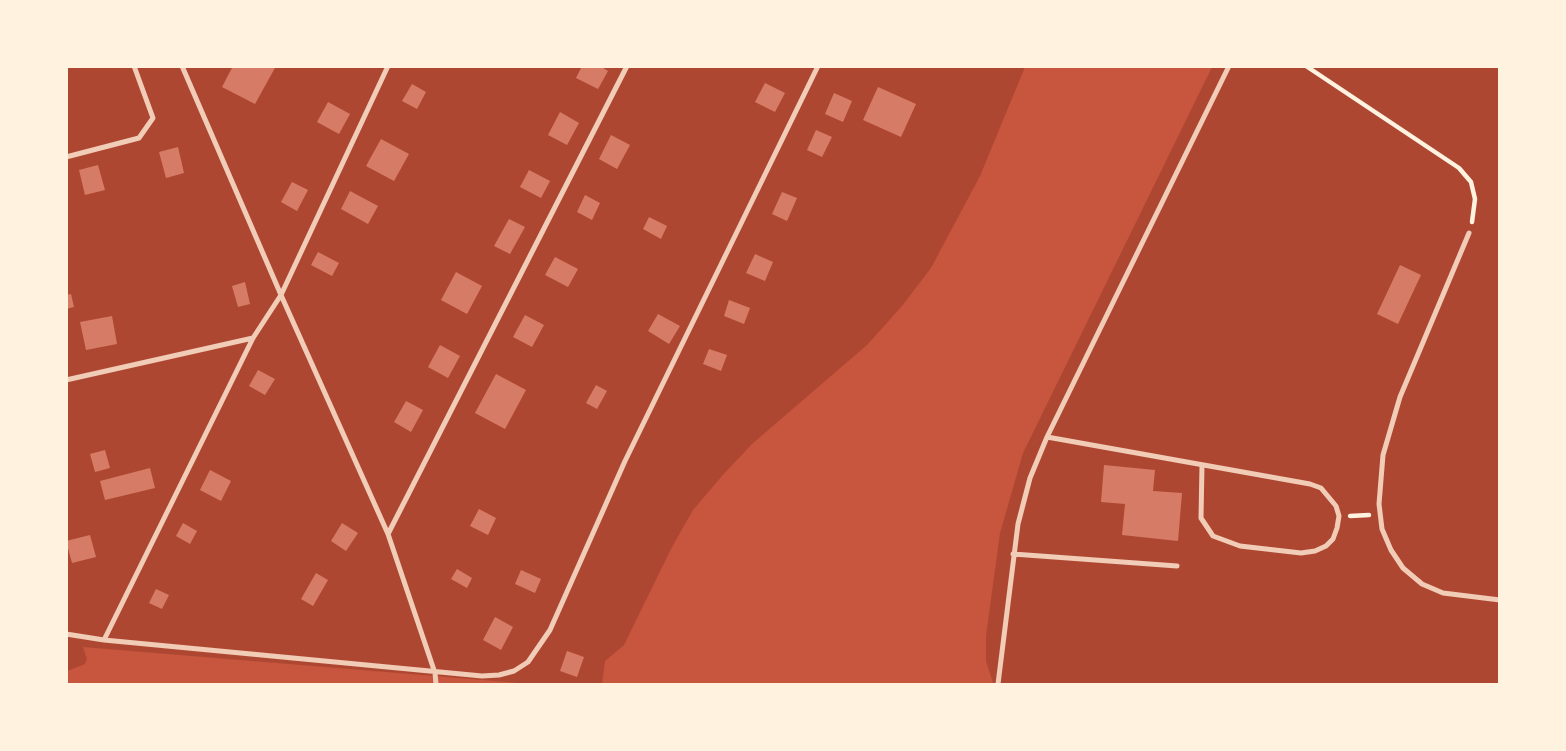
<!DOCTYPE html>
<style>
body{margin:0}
#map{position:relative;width:1566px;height:751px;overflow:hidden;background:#c8553d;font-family:"Fira Sans Condensed",sans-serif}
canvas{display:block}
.frame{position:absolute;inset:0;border:68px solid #fff3e0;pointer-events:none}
</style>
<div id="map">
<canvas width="1566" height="751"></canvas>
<div class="frame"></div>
</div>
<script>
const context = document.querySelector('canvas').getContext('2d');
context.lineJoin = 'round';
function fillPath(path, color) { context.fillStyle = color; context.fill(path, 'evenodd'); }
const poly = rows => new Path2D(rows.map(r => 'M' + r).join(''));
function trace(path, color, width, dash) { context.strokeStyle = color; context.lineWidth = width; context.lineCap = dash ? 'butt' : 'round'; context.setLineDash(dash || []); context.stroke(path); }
const green = poly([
 [67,67,1025,67,980,176,931,268,902,306,867,345,752,444,722,476,693,510,671,549,624,645,605,661,602,684,531,684,83,647,87,659,85,664,67,671],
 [1212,67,1499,67,1499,684,994,684,993,683,986,661,986,636,1000,533,1023,453]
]);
const building = poly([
 [233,66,276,66,255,104,222,87],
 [582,66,600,66,608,71,598,89,576,78],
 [765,83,785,93,775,112,755,102],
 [412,84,426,92,417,109,402,101],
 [878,87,916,104,901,137,863,120],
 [834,93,852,101,843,122,825,114],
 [328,102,350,114,339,134,317,122],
 [560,112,579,123,567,145,548,135],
 [816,130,832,137,822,157,807,150],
 [611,135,630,145,617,169,599,159],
 [381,139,409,154,394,181,366,166],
 [178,147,184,173,166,178,159,152],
 [98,165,105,190,85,195,79,170],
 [529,170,550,181,541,198,520,187],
 [292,182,308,190,297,211,281,202],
 [350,191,378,206,368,224,341,209],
 [782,192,797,198,787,221,772,214],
 [585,195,600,203,592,220,577,212],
 [649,217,667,226,661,239,643,229],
 [509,219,525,227,510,254,494,246],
 [318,252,339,263,332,276,311,265],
 [755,254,773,262,765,281,746,273],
 [555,257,578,269,568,287,545,275],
 [1400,265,1421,275,1398,324,1377,314],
 [456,272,482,286,467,314,441,300],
 [245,282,250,304,238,307,232,286],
 [71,294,74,307,66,309,66,295],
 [729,300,750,308,744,324,724,316],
 [658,314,680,326,669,344,648,331],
 [525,315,544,325,532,347,513,337],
 [112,316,117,344,86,350,80,322],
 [440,345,460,356,448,378,428,367],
 [709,349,727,355,721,371,703,364],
 [258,370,275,379,265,395,249,386],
 [496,374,526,390,505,429,475,413],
 [596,385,607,391,597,409,586,403],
 [406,401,423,410,411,432,394,422],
 [105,450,110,468,95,472,90,454],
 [1104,465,1155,470,1153,491,1182,493,1178,541,1122,535,1125,504,1101,502],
 [150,468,155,488,105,500,100,481],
 [210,470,231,481,221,501,200,490],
 [479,509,496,518,488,535,470,526],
 [183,523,197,531,190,544,176,536],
 [342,523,358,533,346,551,331,541],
 [90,535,96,557,72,563,66,541],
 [457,569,472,578,467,588,451,579],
 [521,570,541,579,535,593,515,584],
 [316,573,328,580,313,606,301,599],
 [156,589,169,595,162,609,149,603],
 [495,617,513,627,501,650,483,640],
 [567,651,584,657,577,677,560,671]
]);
const path = poly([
 [1306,66,1459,168,1471,182,1475,199,1472,222],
 [1350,516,1369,515]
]);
const service = poly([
 [182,66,281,295,388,534,435,673,436,684],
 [66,157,139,138,153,118,134,66],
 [1469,233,1400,397,1383,455,1379,504,1382,529,1391,550,1403,568,1422,584,1443,593,1500,600],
 [66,380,253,338],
 [1047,437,1310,484,1321,488,1336,506,1339,516,1337,528,1333,539,1326,546,1315,551,1301,553,1240,546,1213,536,1201,518,1202,465],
 [388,534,627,66],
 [1013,554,1177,566],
 [66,634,104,640,482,676,499,675,514,671,528,662,550,630,625,461,818,66],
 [104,640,253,338,281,295,388,66],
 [998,684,1018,524,1030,478,1047,437,1229,66]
]);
fillPath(green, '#ae4732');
fillPath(building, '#d67c66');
trace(path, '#fff3e0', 4.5);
trace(service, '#f1ccb7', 5);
</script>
